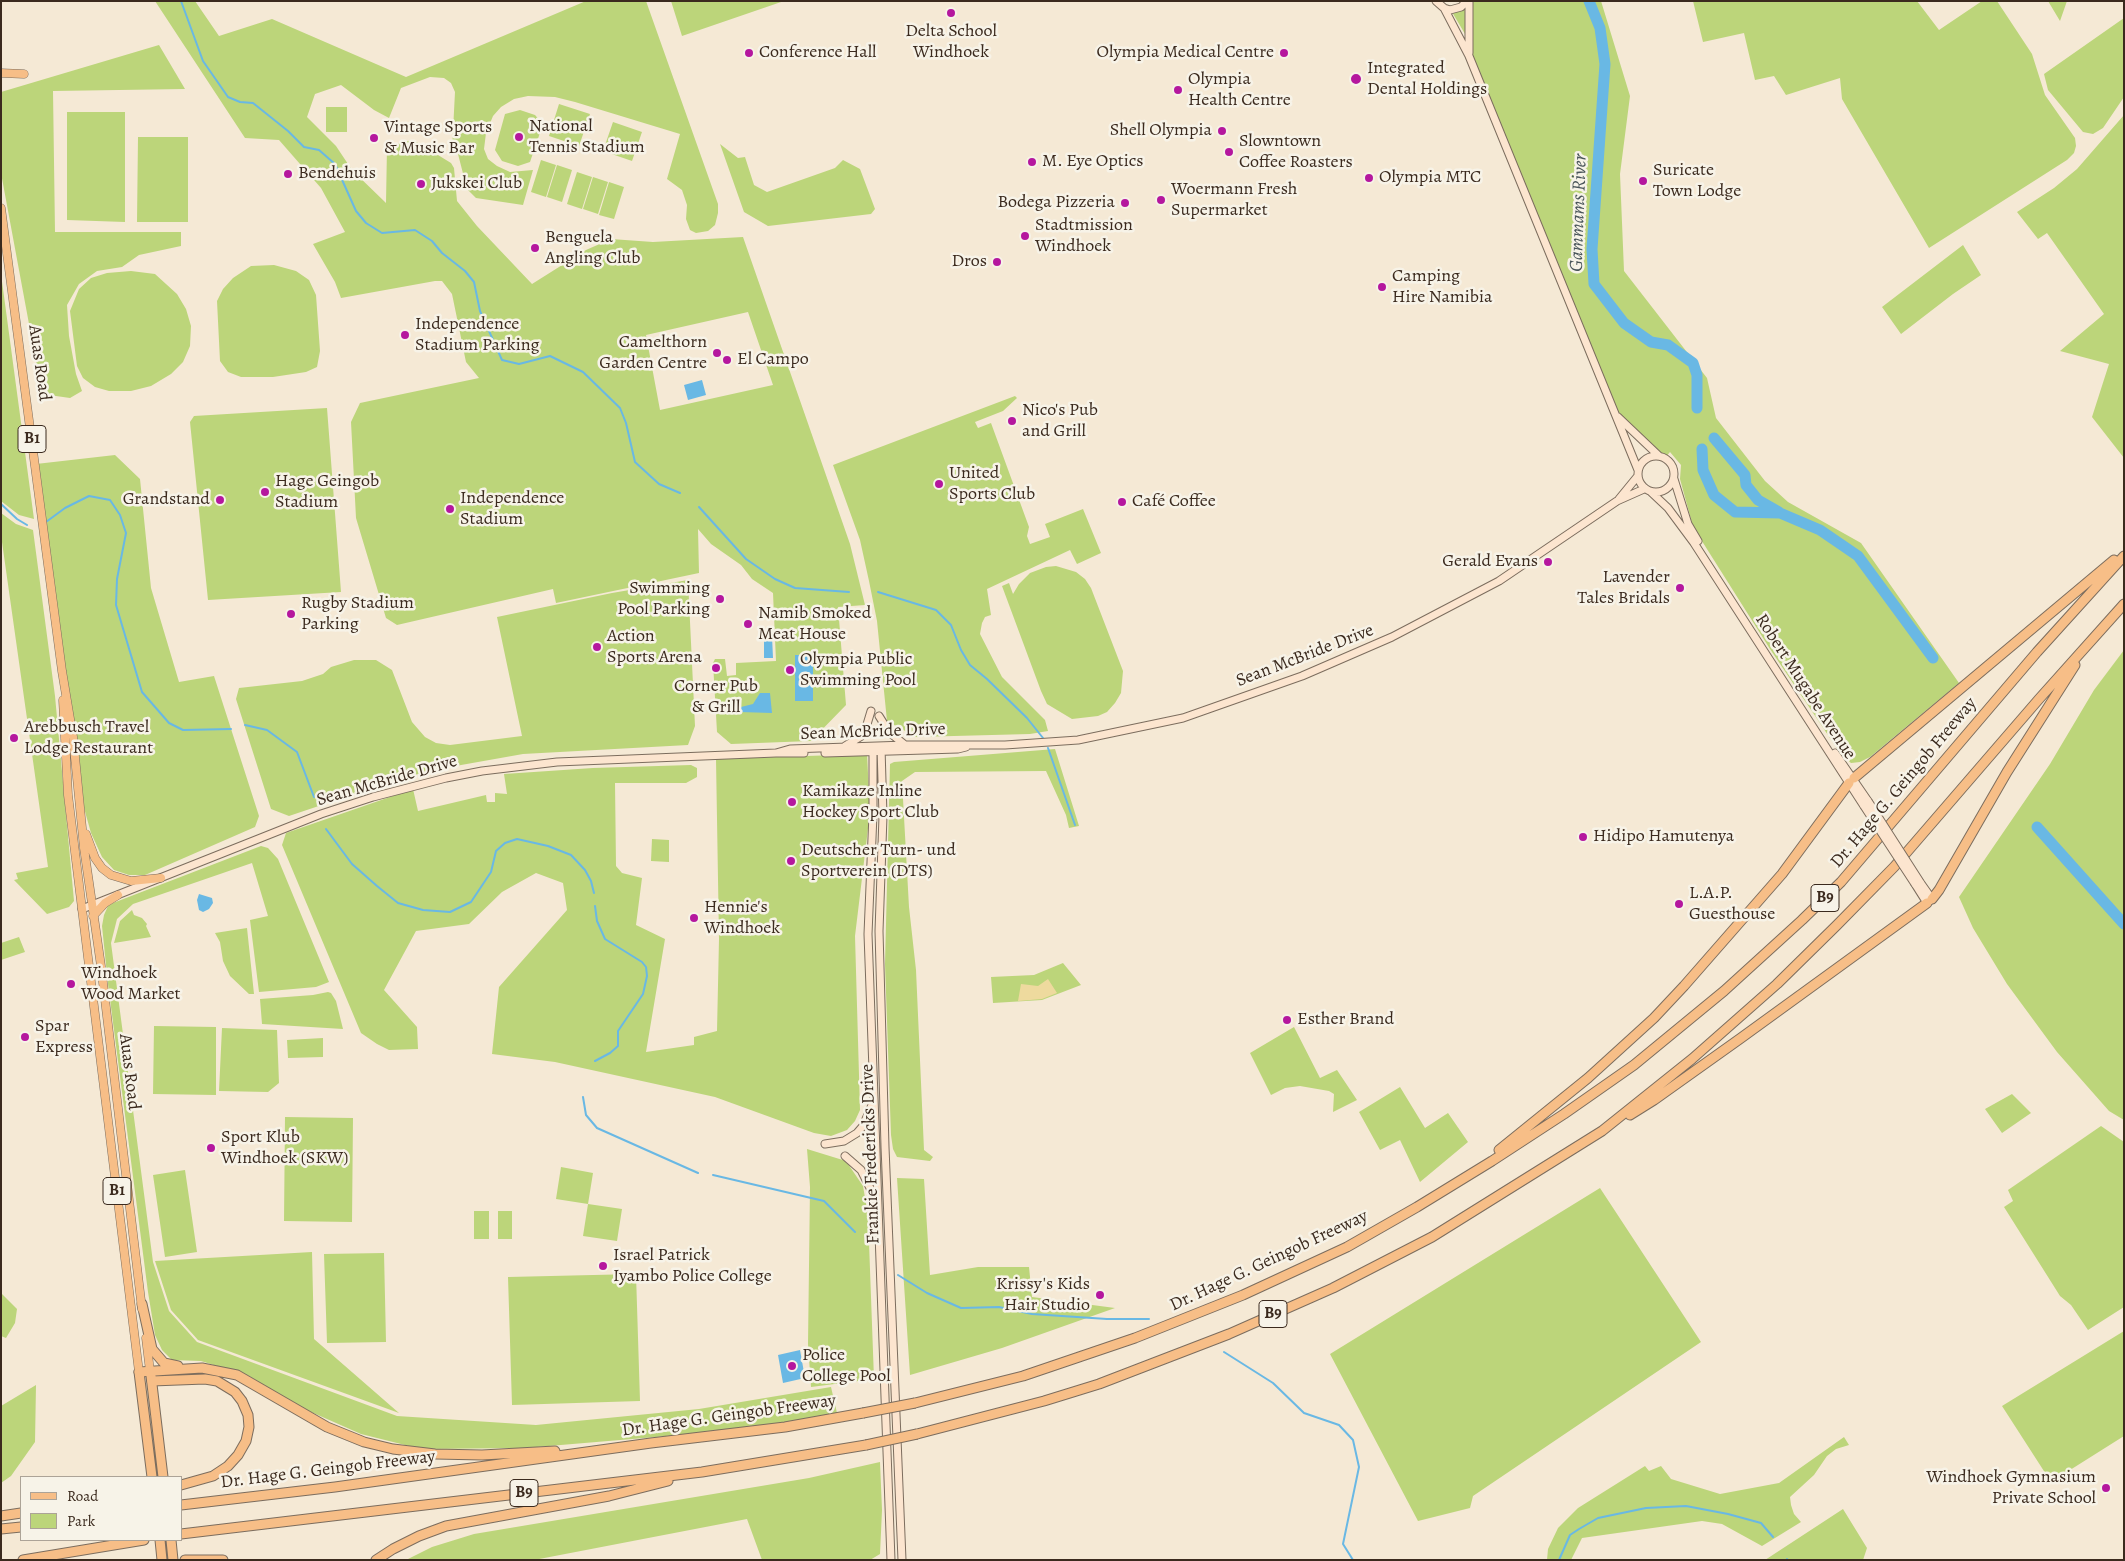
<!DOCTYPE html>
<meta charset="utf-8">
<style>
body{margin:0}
#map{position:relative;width:2125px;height:1561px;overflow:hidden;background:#f5e9d5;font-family:Alegreya,serif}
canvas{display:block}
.frame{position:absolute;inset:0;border:2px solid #3b2a1e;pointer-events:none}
.legend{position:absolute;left:20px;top:1476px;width:162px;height:65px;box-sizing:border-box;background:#f7f3e8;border:1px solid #aca397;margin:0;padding:6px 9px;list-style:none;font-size:15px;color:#3b2a1e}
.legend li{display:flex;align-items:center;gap:10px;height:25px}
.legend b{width:25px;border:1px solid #aca397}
</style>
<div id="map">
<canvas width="2125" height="1561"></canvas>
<div class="frame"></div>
<ul class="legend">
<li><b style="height:6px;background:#f7be87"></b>Road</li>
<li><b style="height:14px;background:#bcd57a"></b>Park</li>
</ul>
</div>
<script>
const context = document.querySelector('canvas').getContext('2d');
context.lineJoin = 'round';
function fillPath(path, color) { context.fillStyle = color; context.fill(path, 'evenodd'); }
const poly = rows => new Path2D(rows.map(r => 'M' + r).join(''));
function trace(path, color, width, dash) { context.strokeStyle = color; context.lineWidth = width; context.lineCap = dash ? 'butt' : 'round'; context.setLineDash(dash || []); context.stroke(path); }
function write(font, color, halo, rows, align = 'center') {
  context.font = font + ' Alegreya,serif'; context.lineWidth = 5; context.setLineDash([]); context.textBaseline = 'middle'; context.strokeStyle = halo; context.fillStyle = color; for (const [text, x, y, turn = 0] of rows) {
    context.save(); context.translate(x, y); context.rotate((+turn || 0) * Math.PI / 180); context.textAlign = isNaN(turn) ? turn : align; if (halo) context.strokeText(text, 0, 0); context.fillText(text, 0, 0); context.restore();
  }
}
const green = poly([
 [155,1,195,1,219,36,272,19,406,77,586,1,646,1,718,204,718,213,715,225,708,231,696,233,690,230,686,219,687,205,682,190,667,179,680,134,575,102,555,97,528,96,514,99,501,107,493,116,486,133,484,149,488,159,497,166,510,172,533,170,523,205,476,198,467,189,458,154,452,150,455,92,451,83,444,78,430,77,401,88,389,118,374,110,341,85,315,94,307,117,336,146,352,170,386,203,387,147,407,141,415,141,451,163,454,168,457,201,477,226,532,284,586,250,611,239,653,242,743,237,850,544,865,605,838,607,846,705,811,741,731,744,717,732,713,663,715,659,725,659,727,676,736,675,736,663,776,661,773,593,752,579,741,565,711,544,698,529,699,573,556,603,553,589,397,625,386,618,356,518,351,422,360,403,479,378,466,362,452,294,442,281,435,281,341,298,335,282,313,244,345,232,321,188,279,140,245,138],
 [748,312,773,385,660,410,646,335],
 [671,1,784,1,682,36],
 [1469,1,1601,1,1630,96,1620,174,1624,271,1707,378,1716,418,1765,481,1788,502,1861,543,1959,683,1870,757,1860,762,1851,763,1840,753,1770,649,1700,538,1692,523,1680,479,1681,465,1670,452,1665,458,1659,456,1615,413,1469,56],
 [1693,1,1917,1,1939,30,1982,1,1997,1,2032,54,2045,95,2075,138,2076,146,2074,153,2067,160,1929,248,1842,99,1840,78,1786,95,1774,76,1755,80,1744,33,1703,42],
 [2048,1,2067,1,2060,21],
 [1468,6,1468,39,1452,12],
 [2124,18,2124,97,2103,128,2093,134,2083,132,2048,90,2044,74],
 [159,45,185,89,53,91,55,232,181,232,181,246,139,255,122,267,97,271,79,284,67,305,69,336,76,374,82,391,70,398,42,394,1,173,1,92],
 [559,104,590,114,579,146,549,136],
 [326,107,347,107,347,132,326,132],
 [520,110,535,115,543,124,530,162,518,166,502,161,495,150,505,114],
 [67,112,125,112,125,222,67,220],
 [2124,115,2124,458,2092,417,2109,364,2060,351,2104,314,2047,233,2038,239,2017,212,2054,188,2077,169],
 [613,122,642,132,632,161,603,151],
 [138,137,188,137,188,222,137,222],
 [720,144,738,158,745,157,754,185,767,192,835,168,843,160,860,169,875,209,871,214,768,226,744,212],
 [541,160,556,165,546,197,531,192],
 [557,165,572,170,562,202,547,197],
 [577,172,592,177,582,209,567,204],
 [593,177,608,182,598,214,583,209],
 [609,182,624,187,614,219,599,215],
 [1963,245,1981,275,1953,294,1901,334,1882,307],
 [274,265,296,271,309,280,316,295,320,351,317,367,306,372,273,377,241,377,228,372,220,361,217,301,223,289,233,278,251,266],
 [131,271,155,274,177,294,186,309,191,326,190,346,183,362,171,374,151,386,131,391,109,391,95,387,83,378,77,366,70,311,79,289,91,278,107,273],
 [1,274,34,519,19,515,1,501],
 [1015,396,1017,398,1003,411,975,422,978,428,991,423,1029,527,1027,536,1030,544,1050,537,1045,524,1083,509,1101,553,1077,564,1070,550,987,589,991,615,985,617,982,623,980,634,1002,677,1045,720,1048,731,1030,734,916,737,887,721,877,621,869,581,860,540,833,465],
 [327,408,341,592,208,600,190,422,194,416],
 [115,455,140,479,151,588,179,682,214,676,259,816,255,827,145,875,129,875,114,870,102,857,91,833,84,808,36,464],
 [1,513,16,524,33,530,55,696,74,901,69,907,47,914,14,880,18,879,16,873,48,867,1,535],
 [1056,566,1076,572,1085,579,1091,588,1123,671,1121,693,1115,703,1107,712,1098,716,1072,719,1047,704,1041,691,1002,586,1009,583,1013,594,1019,584,1030,573,1046,567],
 [688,580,695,726,688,745,523,754,433,770,393,781,289,816,271,809,236,699,239,688,302,681,323,674,331,667,354,660,376,660,392,670,412,722,425,737,436,743,450,745,522,736,497,617,612,593],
 [2124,650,2124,1120,2109,1111,2057,1052,2007,984,1973,928,1959,897,2050,764,2094,690],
 [1055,749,1079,826,1069,828,1066,815,1046,771,915,772,902,781,909,907,916,970,924,1150,933,1157,930,1161,897,1157,893,1149,891,1135,885,964,890,764,894,762],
 [867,754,870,812,855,936,860,1110,855,1121,847,1130,831,1136,814,1133,715,1097,555,1062,492,1054,499,987,567,910,563,883,536,873,502,892,469,924,416,931,384,990,417,1027,418,1049,389,1050,377,1044,361,1033,282,845,286,833,413,789,418,811,486,795,487,802,495,802,495,793,507,794,504,774,593,768,691,765,697,768,697,777,686,783,615,783,616,866,622,873,642,878,636,925,665,939,646,1052,694,1045,694,1037,717,1031,719,939,716,759],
 [652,839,669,840,669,862,651,861],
 [261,846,268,848,278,859,329,982,316,987,259,992,250,920,268,916,252,863,133,904,117,919,111,943,153,1262,169,1311,197,1342,397,1416,536,1425,699,1409,831,1387,837,1413,783,1424,656,1437,525,1448,421,1449,361,1434,302,1408,249,1376,201,1361,172,1360,162,1350,155,1335,148,1292,108,984,102,926,104,915,108,906,113,903],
 [132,910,134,915,142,918,147,924,146,926,151,937,114,943,120,921],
 [247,928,254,994,249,994,230,976,223,961,220,942,215,933],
 [19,937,25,952,1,960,1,943],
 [1063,963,1081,985,1042,1000,993,1003,991,977,1034,975],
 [328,992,331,993,336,1001,343,1029,262,1024,260,999,313,995],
 [154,1026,216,1027,216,1095,153,1094],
 [1294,1027,1320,1078,1337,1070,1357,1100,1333,1112,1334,1094,1329,1091,1300,1086,1285,1088,1271,1095,1250,1053],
 [222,1028,277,1030,279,1083,268,1092,219,1091],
 [323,1038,323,1057,288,1058,287,1040],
 [1400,1087,1425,1128,1448,1113,1468,1142,1420,1182,1400,1140,1380,1150,1359,1112],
 [2012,1094,2031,1113,2002,1133,1985,1109],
 [285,1117,353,1118,352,1222,284,1221],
 [2101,1126,2124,1142,2124,1307,2088,1330,2071,1305,2060,1296,2004,1207,2013,1201,2008,1190],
 [807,1149,846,1161,863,1186,868,1215,874,1379,811,1387,808,1344,810,1187],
 [561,1167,593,1173,588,1204,622,1209,617,1241,583,1236,588,1204,556,1199],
 [185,1170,197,1252,165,1257,153,1175],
 [897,1178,924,1179,930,1275,978,1267,1029,1267,1032,1297,1115,1308,1002,1348,910,1375],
 [1600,1188,1701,1342,1473,1496,1470,1508,1418,1521,1330,1354],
 [474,1211,489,1211,489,1239,474,1239],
 [498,1211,512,1211,512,1239,498,1239],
 [312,1252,314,1339,399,1413,198,1340,171,1310,155,1261],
 [384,1253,386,1342,327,1343,324,1254],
 [636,1274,640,1401,512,1405,508,1277],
 [1,1293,17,1309,15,1323,6,1338,1,1336],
 [2124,1331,2124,1436,2051,1482,2002,1406],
 [36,1385,35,1442,11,1476,1,1483,1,1406],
 [1844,1437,1849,1445,1836,1449,1827,1456,1814,1475,1790,1497,1791,1505,1794,1514,1801,1522,1762,1546,1722,1524,1702,1521,1582,1538,1571,1560,1547,1560,1548,1549,1558,1528,1578,1508,1645,1466,1649,1471,1661,1466,1671,1479,1720,1494,1779,1483],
 [880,1462,882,1510,880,1554,870,1560,762,1560,747,1519,534,1560,406,1560,432,1547,474,1534,809,1478],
 [1843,1509,1867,1548,1863,1560,1765,1560]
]);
const sand = poly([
 [1048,979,1057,993,1042,999,1018,1001,1021,984,1038,986]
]);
const water = poly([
 [702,380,706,395,688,400,684,385],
 [764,636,772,636,773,658,764,658],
 [795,655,813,655,813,701,795,701],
 [760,693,770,693,772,713,740,712,741,707,753,704],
 [199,894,212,898,213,903,209,909,203,912,199,910,197,900],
 [800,1350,805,1378,783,1383,778,1355]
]);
const stream = poly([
 [181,1,203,61,228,97,240,102,253,103,288,131,304,147,319,150,335,164,356,211,366,223,382,233,415,230,432,241,442,253,465,271,474,282,480,311,502,360,519,364,550,356,583,372,620,408,626,423,635,462,659,484,680,493],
 [1,504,17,519,27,525],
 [699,507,746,559,775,579,795,588,849,592],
 [46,522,65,508,89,496,110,500,120,515,126,533,117,579,116,605,142,692,169,723,183,730,231,729],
 [878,592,936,610,951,625,961,650,970,665,987,679,1027,718,1043,738],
 [245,725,267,730,297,752,314,797],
 [1048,748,1075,825],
 [326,829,352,864,377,886,398,903,423,910,450,912,471,902,491,872,496,851,505,843,517,839,548,846,571,855,585,870,591,881,594,893],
 [595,906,597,921,605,939,642,962,646,967,647,976,643,994,618,1031,618,1046,610,1053,595,1061],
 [583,1097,586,1115,597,1128,698,1173],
 [713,1175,824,1201,855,1232],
 [898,1275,927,1293,961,1308,999,1307,1032,1314,1107,1319,1149,1319],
 [1224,1352,1273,1383,1304,1413,1339,1425,1353,1440,1359,1467,1343,1544,1353,1560],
 [1787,1559,1787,1560],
 [1559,1560,1570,1535,1579,1529,1598,1518,1646,1508,1686,1506,1728,1514,1761,1523,1773,1537]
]);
const river = poly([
 [1589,1,1600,28,1605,64,1592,249,1594,284,1624,323,1651,342,1668,345,1693,363,1697,375,1697,408],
 [1714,438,1745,475,1746,485,1758,500,1779,512],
 [1702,449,1703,470,1714,495,1735,512,1780,513,1820,530,1858,556,1933,658],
 [2037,827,2124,924]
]);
const secondary = poly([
 [1436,1,1444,8,1450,10,1461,7,1467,1],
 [1469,1,1469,53],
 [1444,8,1469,56,1638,470],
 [1618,417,1659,456],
 '1638 474a18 18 0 1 1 36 0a18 18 0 1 1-36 0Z',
 [1674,479,1688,524,1698,541],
 [1651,492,1668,508,1694,543,1864,806],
 [1619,499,1637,477],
 [879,716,889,732,905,745],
 [845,746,860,737,865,731,871,711],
 [873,747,873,814,868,934,891,1560],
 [881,747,883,816,879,931,885,1147,902,1560],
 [776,753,790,749,906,745,1005,745,1078,740,1183,718,1302,676,1392,637,1499,581,1617,501,1644,489],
 [825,753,958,749,966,747],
 [1835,753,1868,801],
 [1915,884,1927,903,1932,899,1920,882],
 [82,909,321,814,373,797,446,778,482,771,557,762,776,753,804,753],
 [825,1144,844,1141,857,1133,863,1126,872,1105],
 [845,1156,861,1170,876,1200]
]);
const primary = poly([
 [1,73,24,74],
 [1,208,62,671,73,737,84,848,101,966,142,1309],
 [63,700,68,795,139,1372],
 [86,834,95,858,102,868,111,875,131,881,161,878],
 [93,916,105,903,118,895],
 [146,1338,150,1371]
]);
const trunk = poly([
 [139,1372,152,1477],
 [151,1376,163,1477],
 [160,1540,162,1560],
 [171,1540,173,1560]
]);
const motorway = poly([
 [1854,778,2114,560],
 [1932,899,1939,890,2007,772,2075,665],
 [1630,1115,1654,1100,1741,1038,1927,903],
 [1499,1150,1588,1078,1654,1018,1684,986,1782,874,1849,783],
 [142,1304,152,1349,164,1363,178,1366],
 [139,1372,202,1368,237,1375,327,1427,364,1442,393,1449,435,1454,482,1455,555,1451],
 [152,1381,205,1379,217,1381,235,1392,242,1401,248,1415,249,1427,246,1441,238,1455,228,1466,213,1476,181,1485],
 [915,1403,1023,1376,1135,1338,1243,1295,1347,1247,1417,1207,1492,1161,1564,1114,1634,1065,1724,991,1802,920,1841,882,2037,652,2124,556],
 [917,1434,1044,1401,1099,1384,1229,1334,1333,1288,1432,1237,1602,1131,1692,1059,1777,984,1837,925,1894,867,2039,699,2124,604],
 [181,1505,335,1487,651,1443,785,1427,863,1413],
 [1,1516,21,1513],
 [1,1529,21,1527],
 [181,1534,702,1472,866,1445],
 [23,1560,144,1540],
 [185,1560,223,1560],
 [376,1560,393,1549,419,1536,446,1526,609,1496,668,1481]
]);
const secondaryBridge = poly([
 [1868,801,1920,882],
 [1864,806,1915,884]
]);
const motorwayBridge = poly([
 [863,1413,915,1403],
 [866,1445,917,1434]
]);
const markers = [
 [951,13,5,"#b5179e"],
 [749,53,5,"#b5179e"],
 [1284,53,5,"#b5179e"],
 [1356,79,6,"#b5179e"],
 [1178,90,5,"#b5179e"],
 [1222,131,5,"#b5179e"],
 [519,137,5,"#b5179e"],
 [374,138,5,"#b5179e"],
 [1229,152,5,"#b5179e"],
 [1032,162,5,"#b5179e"],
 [288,174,5,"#b5179e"],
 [1369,178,5,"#b5179e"],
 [1643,181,5,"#b5179e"],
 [421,184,5,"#b5179e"],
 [1161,200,5,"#b5179e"],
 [1125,203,5,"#b5179e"],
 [1025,236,5,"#b5179e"],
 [535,248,5,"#b5179e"],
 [997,262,5,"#b5179e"],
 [1382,287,5,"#b5179e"],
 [405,335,5,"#b5179e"],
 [717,353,5,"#b5179e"],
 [727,360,5,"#b5179e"],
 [1012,421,5,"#b5179e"],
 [939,484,5,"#b5179e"],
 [265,492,5,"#b5179e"],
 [220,500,5,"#b5179e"],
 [1122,502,5,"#b5179e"],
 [450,509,5,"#b5179e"],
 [1548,562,5,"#b5179e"],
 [1680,588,5,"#b5179e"],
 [720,599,5,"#b5179e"],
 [291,614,5,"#b5179e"],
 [748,624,5,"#b5179e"],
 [597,647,5,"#b5179e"],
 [716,668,5,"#b5179e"],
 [790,670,5,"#b5179e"],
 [14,738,5,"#b5179e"],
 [792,802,5,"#b5179e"],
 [1583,837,5,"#b5179e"],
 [791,861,5,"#b5179e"],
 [1679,904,5,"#b5179e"],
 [694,918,5,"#b5179e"],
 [71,984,5,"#b5179e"],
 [1287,1020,5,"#b5179e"],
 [25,1037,5,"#b5179e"],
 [211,1148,5,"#b5179e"],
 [603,1266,5,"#b5179e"],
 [1100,1295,5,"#b5179e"],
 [792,1366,5,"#b5179e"],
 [2106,1488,5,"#b5179e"]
];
const shields = [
 [32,439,28],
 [1825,898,28],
 [117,1191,28],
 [1273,1314,28],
 [524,1493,28]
];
const shieldNames = [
 ["B1",32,439],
 ["B9",1825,898],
 ["B1",117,1191],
 ["B9",1273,1314],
 ["B9",524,1493]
];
const poiNames = [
 ["Delta School",951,32,"center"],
 ["Windhoek",951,53,"center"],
 ["Conference Hall",759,53],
 ["Olympia Medical Centre",1274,53,"right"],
 ["Integrated",1367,69],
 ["Dental Holdings",1367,90],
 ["Olympia",1188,80],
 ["Health Centre",1188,101],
 ["National",529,127],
 ["Tennis Stadium",529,148],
 ["Vintage Sports",384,128],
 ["& Music Bar",384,149],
 ["Shell Olympia",1212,131,"right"],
 ["Slowntown",1239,142],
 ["Coffee Roasters",1239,163],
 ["M. Eye Optics",1042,162],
 ["Suricate",1653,171],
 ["Town Lodge",1653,192],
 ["Bendehuis",298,174],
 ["Olympia MTC",1379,178],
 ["Jukskei Club",431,184],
 ["Woermann Fresh",1171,190],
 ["Supermarket",1171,211],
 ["Bodega Pizzeria",1115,203,"right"],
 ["Stadtmission",1035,226],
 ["Windhoek",1035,247],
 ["Benguela",545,238],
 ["Angling Club",545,259],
 ["Dros",987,262,"right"],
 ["Camping",1392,277],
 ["Hire Namibia",1392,298],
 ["Independence",415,325],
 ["Stadium Parking",415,346],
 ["Camelthorn",707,343,"right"],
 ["Garden Centre",707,364,"right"],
 ["El Campo",737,360],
 ["Nico's Pub",1022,411],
 ["and Grill",1022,432],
 ["United",949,474],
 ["Sports Club",949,495],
 ["Hage Geingob",275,482],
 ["Stadium",275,503],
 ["Independence",460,499],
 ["Stadium",460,520],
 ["Grandstand",210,500,"right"],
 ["Café Coffee",1132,502],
 ["Gerald Evans",1538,562,"right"],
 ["Lavender",1670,578,"right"],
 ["Tales Bridals",1670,599,"right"],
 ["Swimming",710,589,"right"],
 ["Pool Parking",710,610,"right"],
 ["Rugby Stadium",301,604],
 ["Parking",301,625],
 ["Namib Smoked",758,614],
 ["Meat House",758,635],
 ["Action",607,637],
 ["Sports Arena",607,658],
 ["Olympia Public",800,660],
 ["Swimming Pool",800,681],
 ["Corner Pub",716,687,"center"],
 ["& Grill",716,708,"center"],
 ["Arebbusch Travel",24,728],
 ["Lodge Restaurant",24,749],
 ["Kamikaze Inline",802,792],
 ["Hockey Sport Club",802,813],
 ["Hidipo Hamutenya",1593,837],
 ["Deutscher Turn- und",801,851],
 ["Sportverein (DTS)",801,872],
 ["L.A.P.",1689,894],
 ["Guesthouse",1689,915],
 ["Hennie's",704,908],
 ["Windhoek",704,929],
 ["Windhoek",81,974],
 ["Wood Market",81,995],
 ["Esther Brand",1297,1020],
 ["Spar",35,1027],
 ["Express",35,1048],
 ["Sport Klub",221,1138],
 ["Windhoek (SKW)",221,1159],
 ["Israel Patrick",613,1256],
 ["Iyambo Police College",613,1277],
 ["Krissy's Kids",1090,1285,"right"],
 ["Hair Studio",1090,1306,"right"],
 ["Police",802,1356],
 ["College Pool",802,1377],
 ["Windhoek Gymnasium",2096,1478,"right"],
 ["Private School",2096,1499,"right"]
];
const streetNames = [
 ["Auas Road",39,363,82],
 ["Sean McBride Drive",1305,656,-21],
 ["Robert Mugabe Avenue",1805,687,57],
 ["Sean McBride Drive",873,732,-2],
 ["Sean McBride Drive",387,781,-16],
 ["Dr. Hage G. Geingob Freeway",1904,783,-50],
 ["Auas Road",129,1072,83],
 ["Frankie Fredericks Drive",871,1154,-92],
 ["Dr. Hage G. Geingob Freeway",1269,1261,-25],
 ["Dr. Hage G. Geingob Freeway",729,1416,-8],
 ["Dr. Hage G. Geingob Freeway",328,1470,-7]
];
const waterNames = [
 ["Gammams River",1579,213,-88]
];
fillPath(green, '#bcd57a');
fillPath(sand, '#eeda9e');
fillPath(water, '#69b8e4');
trace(stream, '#69b8e4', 2);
trace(river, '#69b8e4', 11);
trace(secondary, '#7c6d5e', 9);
trace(primary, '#7c6d5e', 9);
trace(trunk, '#7c6d5e', 11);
trace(motorway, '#7c6d5e', 11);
trace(secondary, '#fce5cf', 7);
trace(primary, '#f7be87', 8);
trace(trunk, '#f7be87', 9);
trace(motorway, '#f7be87', 9);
trace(secondaryBridge, '#7c6d5e', 9, []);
trace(motorwayBridge, '#7c6d5e', 11, []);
trace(secondaryBridge, '#fce5cf', 7);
trace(motorwayBridge, '#f7be87', 9);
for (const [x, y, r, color] of markers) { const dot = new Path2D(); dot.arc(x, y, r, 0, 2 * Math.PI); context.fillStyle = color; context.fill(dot); trace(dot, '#f7f3e8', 2); }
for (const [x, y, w] of shields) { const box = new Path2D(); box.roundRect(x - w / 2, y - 13.5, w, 27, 4); context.fillStyle = '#f7f3e8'; context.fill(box); trace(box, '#3b2a1e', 1); }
write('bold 16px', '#3b2a1e', null, shieldNames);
write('18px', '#3b2a1e', '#f7f3e8', poiNames, 'left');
write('18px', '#3b2a1e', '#f7f3e8', streetNames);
write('italic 19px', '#495559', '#f7f3e8', waterNames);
</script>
